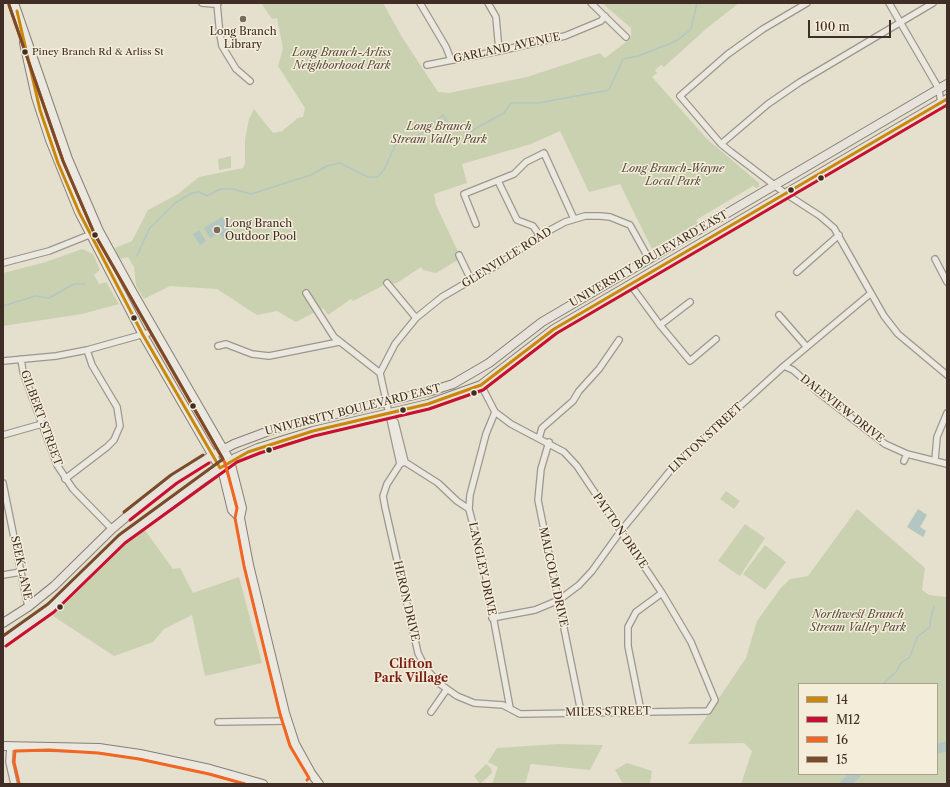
<!DOCTYPE html>
<style>
body{margin:0}
#map{position:relative;width:950px;height:787px;overflow:hidden;background:#e5dfce;font-family:"Libre Caslon Text",serif}
canvas{display:block}
.frame{position:absolute;inset:0;border:4px solid #402d26;pointer-events:none}
.legend{position:absolute;left:798px;top:683px;width:140px;height:92px;box-sizing:border-box;background:#f4edd9;border:1px solid #aca091;margin:0;padding:5px 7px;list-style:none;font-size:12px;color:#402d26}
.legend li{display:flex;align-items:center;gap:8px;height:20px}
.legend b{width:20px;border:1px solid #aca091}
.scale{position:absolute;left:808px;top:20px;width:83px;height:18px;box-sizing:border-box;border:2px solid #402d26;border-top:0;padding-left:5px;font-size:12px;line-height:14px;white-space:nowrap;color:#402d26;-webkit-text-stroke:3px #f4edd9;paint-order:stroke}
</style>
<div id="map">
<canvas width="950" height="787"></canvas>
<div class="frame"></div>
<ul class="legend">
<li><b style="height:5px;background:#c9880a"></b>14</li>
<li><b style="height:5px;background:#c8102e"></b>M12</li>
<li><b style="height:5px;background:#f26522"></b>16</li>
<li><b style="height:5px;background:#7a4b2a"></b>15</li>
</ul>
<div class="scale">100 m</div>
</div>
<script>
const context = document.querySelector('canvas').getContext('2d');
context.lineJoin = 'round';
function fillPath(path, color) { context.fillStyle = color; context.fill(path, 'evenodd'); }
const poly = rows => new Path2D(rows.map(r => 'M' + r).join(''));
function trace(path, color, width, dash) { context.strokeStyle = color; context.lineWidth = width; context.lineCap = dash ? 'butt' : 'round'; context.setLineDash(dash || []); context.stroke(path); }
function write(font, color, halo, rows, align = 'center') {
  context.font = font + ' "Libre Caslon Text",serif'; context.lineWidth = 3; context.setLineDash([]); context.textBaseline = 'middle'; context.strokeStyle = halo; context.fillStyle = color; for (const [text, x, y, turn = 0] of rows) {
    context.save(); context.translate(x, y); context.rotate((+turn || 0) * Math.PI / 180); context.textAlign = isNaN(turn) ? turn : align; if (halo) context.strokeText(text, 0, 0); context.fillText(text, 0, 0); context.restore();
  }
}
const green = poly([
 [261,3,383,3,402,37,438,92,449,93,527,77,600,53,605,58,631,38,631,28,602,3,739,3,707,28,664,67,661,65,655,70,657,73,652,77,707,139,759,183,759,187,756,188,753,186,696,220,698,223,652,249,620,184,589,192,560,131,531,144,462,164,467,183,434,194,436,205,461,258,436,273,423,270,421,267,397,283,384,285,353,301,351,299,328,315,323,308,296,322,277,311,257,315,217,289,170,286,144,299,136,286,134,267,128,257,119,259,115,248,132,241,148,210,178,194,199,177,243,168,245,164,245,139,249,119,254,109,273,133,282,131,298,118,303,117,305,108,278,66,283,48,277,18,272,19],
 [231,156,231,168,219,170,218,159],
 [82,249,93,254,100,270,94,275,99,284,106,282,119,304,82,314,3,326,3,273,46,262],
 [726,491,740,501,734,509,720,499],
 [857,509,925,568,922,590,929,595,947,597,947,784,741,784,752,751,744,743,688,744,746,658,757,621,780,589,790,579,808,576],
 [799,684,937,684,937,774,799,774],
 [745,524,765,538,740,576,718,561],
 [144,529,173,569,180,568,193,593,239,577,262,663,205,676,192,615,164,629,153,642,114,656,53,616,131,538],
 [765,545,786,562,765,590,743,574],
 [558,744,603,745,590,770,531,764,525,784,492,784,498,767,488,762,497,748],
 [627,763,652,771,650,784,623,784,615,770],
 [486,764,491,768,492,773,480,784,474,776]
]);
const water = poly([
 [222,217,232,233,223,239,219,233,210,238,204,228],
 [199,230,206,241,200,245,193,234],
 [918,509,927,515,920,527,926,531,923,537,907,527]
]);
const stream = poly([
 [137,256,149,229,175,203,192,193,199,192,207,196,220,189,233,189,251,194,311,175,327,166,340,163,368,177,378,177,385,168,395,145,421,134,443,115,450,126,459,126,462,131,469,132,504,113,511,103,538,103,609,90,623,59,638,56,669,44,679,39,691,29,697,3],
 [3,306,35,296,49,298,74,284,85,284],
 [883,684,896,672,901,663,910,657,917,637,930,627,931,617,934,607]
]);
const river = poly([
 [937,749,947,746],
 [845,784,856,774]
]);
const street = poly([
 [202,3,213,4,218,3],
 [420,3,446,47,451,60],
 [488,3,496,17,499,51],
 [591,3,626,37],
 [807,3,763,29,728,54,680,96,721,144,731,152,786,194,820,216,834,228,884,316,898,334,947,375],
 [889,3,939,89,941,104],
 [217,4,220,35,222,46,236,69,250,81],
 [427,65,499,51,565,36,601,21,605,16],
 [721,144,768,104,800,82,933,3],
 [498,181,517,220,533,226,540,236],
 [476,224,464,194,514,174,526,162,544,153,574,219],
 [459,255,471,280],
 [935,259,947,282],
 [3,263,49,251,94,233],
 [797,272,839,235],
 [387,283,416,318],
 [630,284,660,325,690,302],
 [306,293,334,337,380,373,400,464],
 [779,315,806,346],
 [660,325,690,361,716,339],
 [218,346,226,344,252,354,269,356,339,342],
 [21,359,23,372,57,465,73,489,112,529],
 [3,361,56,356,87,350,155,331],
 [784,366,793,370,818,392,885,444,907,454,947,464],
 [380,373,395,344,416,318,442,297,502,262,541,235,565,222,585,216,600,216,610,217,630,225,649,259],
 [391,418,395,422,405,462],
 [3,435,42,424],
 [539,438,542,428,573,401,579,391,599,369,619,340],
 [549,442,541,469,538,500,581,712],
 [935,460,937,437,947,413],
 [904,461,907,454],
 [400,464,387,484,383,496,385,507,418,653,426,669,440,684,457,696,474,703,503,705,520,714,708,711,715,700,691,642,662,593,577,466,564,452,511,424,495,412,481,385],
 [400,464,405,462,438,483,457,501,469,509,484,567,510,708],
 [65,479,107,447,114,440,120,426,117,407,92,365,87,350],
 [3,483,28,607],
 [469,509,470,495,486,434,495,412],
 [3,575,21,572],
 [492,618,535,610,559,600,579,585,592,571,620,532,674,466,784,366,870,294],
 [641,711,628,646,628,627,636,612,662,593],
 [431,712,447,689],
 [218,722,288,721],
 [10,746,9,762,14,784]
]);
const secondary = poly([
 [14,3,68,159,99,231,133,293,230,461,242,508,240,518,249,565,285,713,295,744,311,773,319,784],
 [24,43,36,97,50,140,79,212,143,335,220,468,224,477,232,510,240,518],
 [3,746,99,748,140,754,210,769,263,784]
]);
const primary = poly([
 [3,623,28,607,54,586,112,529,138,507,174,479,213,455,234,444,277,428,431,391,453,384,489,363,542,322,947,84],
 [3,642,51,608,122,539,202,480,235,458,258,448,313,431,428,404,481,385,554,329,947,99]
]);
const bus1 = poly([
 [17,11,40,110,58,163,79,212,143,335,220,468,248,452,313,431,428,404,481,385,554,329,947,99]
]);
const bus2 = poly([
 [130,520,177,483,209,463],
 [6,646,54,612,125,543,237,462,260,453,314,436,429,409,483,390,557,333,947,105]
]);
const bus3 = poly([
 [9,5,63,161,94,233,225,463,237,508,235,518,244,566,280,714,290,746,309,778,307,780],
 [19,783,14,762,15,751,49,750,98,753,139,759,209,774,245,784]
]);
const bus4 = poly([
 [124,512,171,475,203,455],
 [3,636,48,604,119,535,223,459,94,233,63,161,9,5]
]);
const markers = [
 [243,19,4,"#7a6b61"],
 [25,52,3.5,"#402d26"],
 [821,178,3.5,"#402d26"],
 [791,190,3.5,"#402d26"],
 [217,230,4,"#7a6b61"],
 [95,235,3.5,"#402d26"],
 [134,318,3.5,"#402d26"],
 [474,393,3.5,"#402d26"],
 [193,406,3.5,"#402d26"],
 [403,410,3.5,"#402d26"],
 [269,450,3.5,"#402d26"],
 [60,607,3.5,"#402d26"]
];
const busNames = [
 ["Piney Branch Rd & Arliss St",32,52]
];
const poiNames = [
 ["Long Branch",243,32],
 ["Library",243,45],
 ["Long Branch",225,224,"left"],
 ["Outdoor Pool",225,237,"left"]
];
const streetNames = [
 ["GARLAND AVENUE",507,48,-12],
 ["GLENVILLE ROAD",507,258,-32],
 ["UNIVERSITY BOULEVARD EAST",649,259,-30],
 ["DALEVIEW DRIVE",842,409,38],
 ["UNIVERSITY BOULEVARD EAST",353,410,-14],
 ["GILBERT STREET",41,418,70],
 ["LINTON STREET",706,438,-43],
 ["PATTON DRIVE",620,531,56],
 ["SEEK LANE",21,568,78],
 ["LANGLEY DRIVE",482,569,78],
 ["MALCOLM DRIVE",553,577,78],
 ["HERON DRIVE",406,601,77],
 ["MILES STREET",608,712,-1]
];
const parkNames = [
 ["Long Branch-Arliss",342,53],
 ["Neighborhood Park",342,66],
 ["Long Branch",439,127],
 ["Stream Valley Park",439,140],
 ["Long Branch-Wayne",673,169],
 ["Local Park",673,182],
 ["Northwest Branch",858,615],
 ["Stream Valley Park",858,628]
];
const neighbourhoodNames = [
 ["Clifton",411,665],
 ["Park Village",411,679]
];
fillPath(green, '#cad1b0');
fillPath(water, '#b3c6c2');
trace(stream, '#b3c6c2', 1.5);
trace(river, '#b3c6c2', 10);
trace(street, '#9d978d', 8);
trace(secondary, '#867f76', 10);
trace(primary, '#867f76', 10);
trace(street, '#eae8df', 5.5);
trace(secondary, '#eae8df', 8);
trace(primary, '#e7e3da', 8);
trace(bus1, '#c9880a', 3);
trace(bus2, '#c8102e', 3);
trace(bus3, '#f26522', 3);
trace(bus4, '#7a4b2a', 3);
for (const [x, y, r, color] of markers) { const dot = new Path2D(); dot.arc(x, y, r, 0, 2 * Math.PI); context.fillStyle = color; context.fill(dot); trace(dot, '#f4edd9', 1.5); }
write('10px', '#402d26', '#f4edd9', busNames, 'left');
write('11px', '#402d26', '#f4edd9', poiNames);
write('11px', '#402d26', '#f4edd9', streetNames);
write('italic 11px', '#574b3d', '#f4edd9', parkNames);
write('bold 12px', '#7a1f14', '#f4edd9', neighbourhoodNames);
</script>
